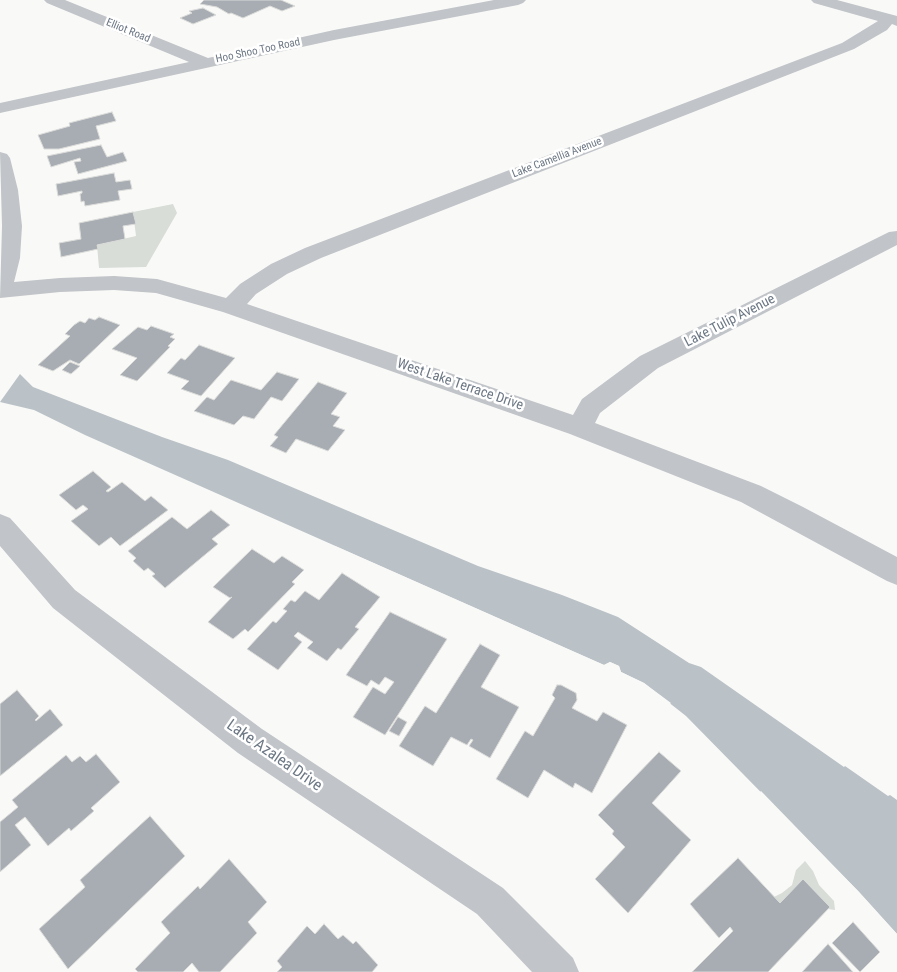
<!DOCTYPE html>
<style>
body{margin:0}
canvas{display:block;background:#f9f9f7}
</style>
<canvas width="897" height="972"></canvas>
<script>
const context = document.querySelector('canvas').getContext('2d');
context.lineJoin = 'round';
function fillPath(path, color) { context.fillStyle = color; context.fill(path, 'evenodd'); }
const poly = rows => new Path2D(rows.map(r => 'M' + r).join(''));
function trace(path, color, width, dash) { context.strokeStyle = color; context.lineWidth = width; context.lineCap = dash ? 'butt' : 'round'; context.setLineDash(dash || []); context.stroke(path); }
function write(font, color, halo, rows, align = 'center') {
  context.font = font + ' "Roboto Condensed",sans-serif'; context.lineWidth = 5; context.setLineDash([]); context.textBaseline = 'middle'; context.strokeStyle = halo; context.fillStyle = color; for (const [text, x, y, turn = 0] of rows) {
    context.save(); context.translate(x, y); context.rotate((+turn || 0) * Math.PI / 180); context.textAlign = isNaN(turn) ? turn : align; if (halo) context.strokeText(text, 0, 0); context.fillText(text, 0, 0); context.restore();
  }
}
const green = poly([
 [173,204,177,213,146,267,99,268,97,245,136,236,133,212],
 [805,861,813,871,819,885,834,901,835,910,828,909,830,907,803,879,780,903,774,897,782,893,792,885,796,870]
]);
const water = poly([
 [20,374,33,387,162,437,228,460,478,566,562,595,618,617,689,663,701,667,844,767,845,766,888,796,890,795,897,800,897,934,859,892,686,716,644,683,621,672,619,666,610,662,604,665,85,435,34,410,0,402]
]);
const pier = poly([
 [335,546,604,665,610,662,619,666,621,672,644,683,671,703,669,705,643,685,619,674,617,668,610,665,603,667,333,548],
 [761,791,859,892,897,934,897,937,759,793]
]);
const building = poly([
 [204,0,281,0,295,6,282,11,270,6,243,18,231,13,229,14,217,7,200,4,204,0],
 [203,8,216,15,193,24,180,18,192,13,189,11,203,8],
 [112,112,116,121,96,126,100,139,59,149,44,149,38,135,70,126,69,123,112,112],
 [101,145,107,157,123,152,127,161,78,174,74,162,81,161,80,158,51,167,47,156,101,145],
 [114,173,116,182,130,180,132,189,118,191,120,200,85,206,84,201,81,202,80,194,82,193,82,191,58,196,56,184,114,173],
 [133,212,136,224,123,226,125,239,97,245,98,249,61,257,59,243,81,239,79,223,133,212],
 [99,317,120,325,79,364,70,360,53,371,38,365,70,336,65,334,74,325,80,321,85,323,89,318,95,320,99,317],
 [151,326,174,334,170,337,175,339,168,346,170,347,137,381,120,375,137,358,112,349,138,327,147,330,151,326],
 [199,345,235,358,201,396,181,389,189,381,167,373,181,358,185,360,199,345],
 [70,362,80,366,71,374,62,370,70,362],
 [277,372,299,379,282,401,271,397,254,419,243,416,234,425,194,411,207,397,214,400,231,380,261,390,277,372],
 [318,382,347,393,331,414,340,417,333,426,345,430,328,451,296,439,286,453,270,446,278,437,274,435,318,382],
 [93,471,111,487,106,491,108,492,122,482,145,501,151,496,168,510,120,546,111,537,99,546,71,521,88,509,83,505,76,510,59,495,93,471],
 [211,510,230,525,212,539,218,544,165,588,152,576,155,574,148,568,144,571,133,561,136,558,128,551,172,517,187,529,211,510],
 [252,549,274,563,282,556,304,570,292,582,295,584,248,632,245,629,233,639,208,622,232,597,230,598,213,587,252,549],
 [342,573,380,597,355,627,359,629,341,650,338,648,327,661,307,648,313,642,298,632,294,636,302,642,278,670,247,649,273,621,276,623,287,611,283,609,291,600,295,602,305,591,319,600,342,573],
 [390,612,447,639,385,735,353,717,373,687,385,694,394,682,385,677,379,685,371,680,367,686,346,675,390,612],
 [480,644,500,655,481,687,519,707,490,758,469,746,473,740,471,739,467,745,451,737,433,766,399,746,425,706,436,713,480,644],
 [557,685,561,685,576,693,577,700,572,708,597,721,603,712,627,725,592,793,575,783,573,788,544,770,528,798,496,779,525,731,533,736,555,698,552,695,557,685],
 [17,690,39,716,35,720,36,721,50,709,63,725,0,776,0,704,17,690],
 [398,717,407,722,399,736,389,731,398,717],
 [659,752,681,771,652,803,691,840,628,913,595,879,625,847,612,834,614,831,598,815,659,752],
 [96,754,120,782,91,808,94,811,71,831,69,828,48,846,25,817,15,825,31,845,0,872,0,822,18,807,12,800,66,755,72,762,80,756,86,762,96,754],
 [150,816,185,856,68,969,39,929,85,887,80,880,150,816],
 [738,858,780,903,803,879,830,907,768,972,692,972,733,931,730,927,719,938,690,904,738,858],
 [229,859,267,902,248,922,257,933,220,972,199,972,192,963,183,972,138,972,135,969,170,933,161,922,198,886,200,889,229,859],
 [853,922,880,952,860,972,832,943,853,922],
 [324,924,338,939,343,935,353,944,356,941,378,965,372,972,277,972,282,967,277,961,307,926,315,934,324,924],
 [828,944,853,972,802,972,828,944]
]);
const minor = poly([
 [44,0,65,0,208,58,334,30,494,0,526,0,523,3,518,5,334,40,0,113,0,103,189,62,47,3,44,0],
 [811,0,837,0,897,16,897,26,892,24,887,30,854,49,321,258,287,274,256,294,247,304,573,415,582,399,640,356,889,232,897,231,897,245,658,368,600,413,595,423,761,486,803,507,897,557,897,585,887,581,741,502,570,434,223,312,156,293,114,290,60,292,0,298,2,226,0,152,7,154,10,158,18,190,22,226,20,258,14,282,60,278,114,276,157,279,226,298,240,284,271,264,305,248,842,43,878,21,814,3,811,0],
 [0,514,10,518,75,590,262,729,503,888,573,958,579,972,532,972,477,914,238,753,67,619,53,608,0,546,0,514]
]);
const farStreetnames = [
 ["Elliot Road",128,31,22],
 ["Hoo Shoo Too Road",258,51,-12],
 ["Lake Camellia Avenue",557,158,-21]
];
const streetNames = [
 ["Lake Tulip Avenue",730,321,-27],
 ["West Lake Terrace Drive",460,385,19]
];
const nearStreetnames = [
 ["Lake Azalea Drive",274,756,35]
];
fillPath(green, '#d8ddd7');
fillPath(water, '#bac2c7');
fillPath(pier, '#f9f9f7');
fillPath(building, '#a7adb3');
trace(building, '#dbdbd9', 1);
fillPath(minor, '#c1c4c8');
write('11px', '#6c7784', '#fff', farStreetnames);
write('14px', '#6c7784', '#fff', streetNames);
write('16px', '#6c7784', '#fff', nearStreetnames);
</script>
